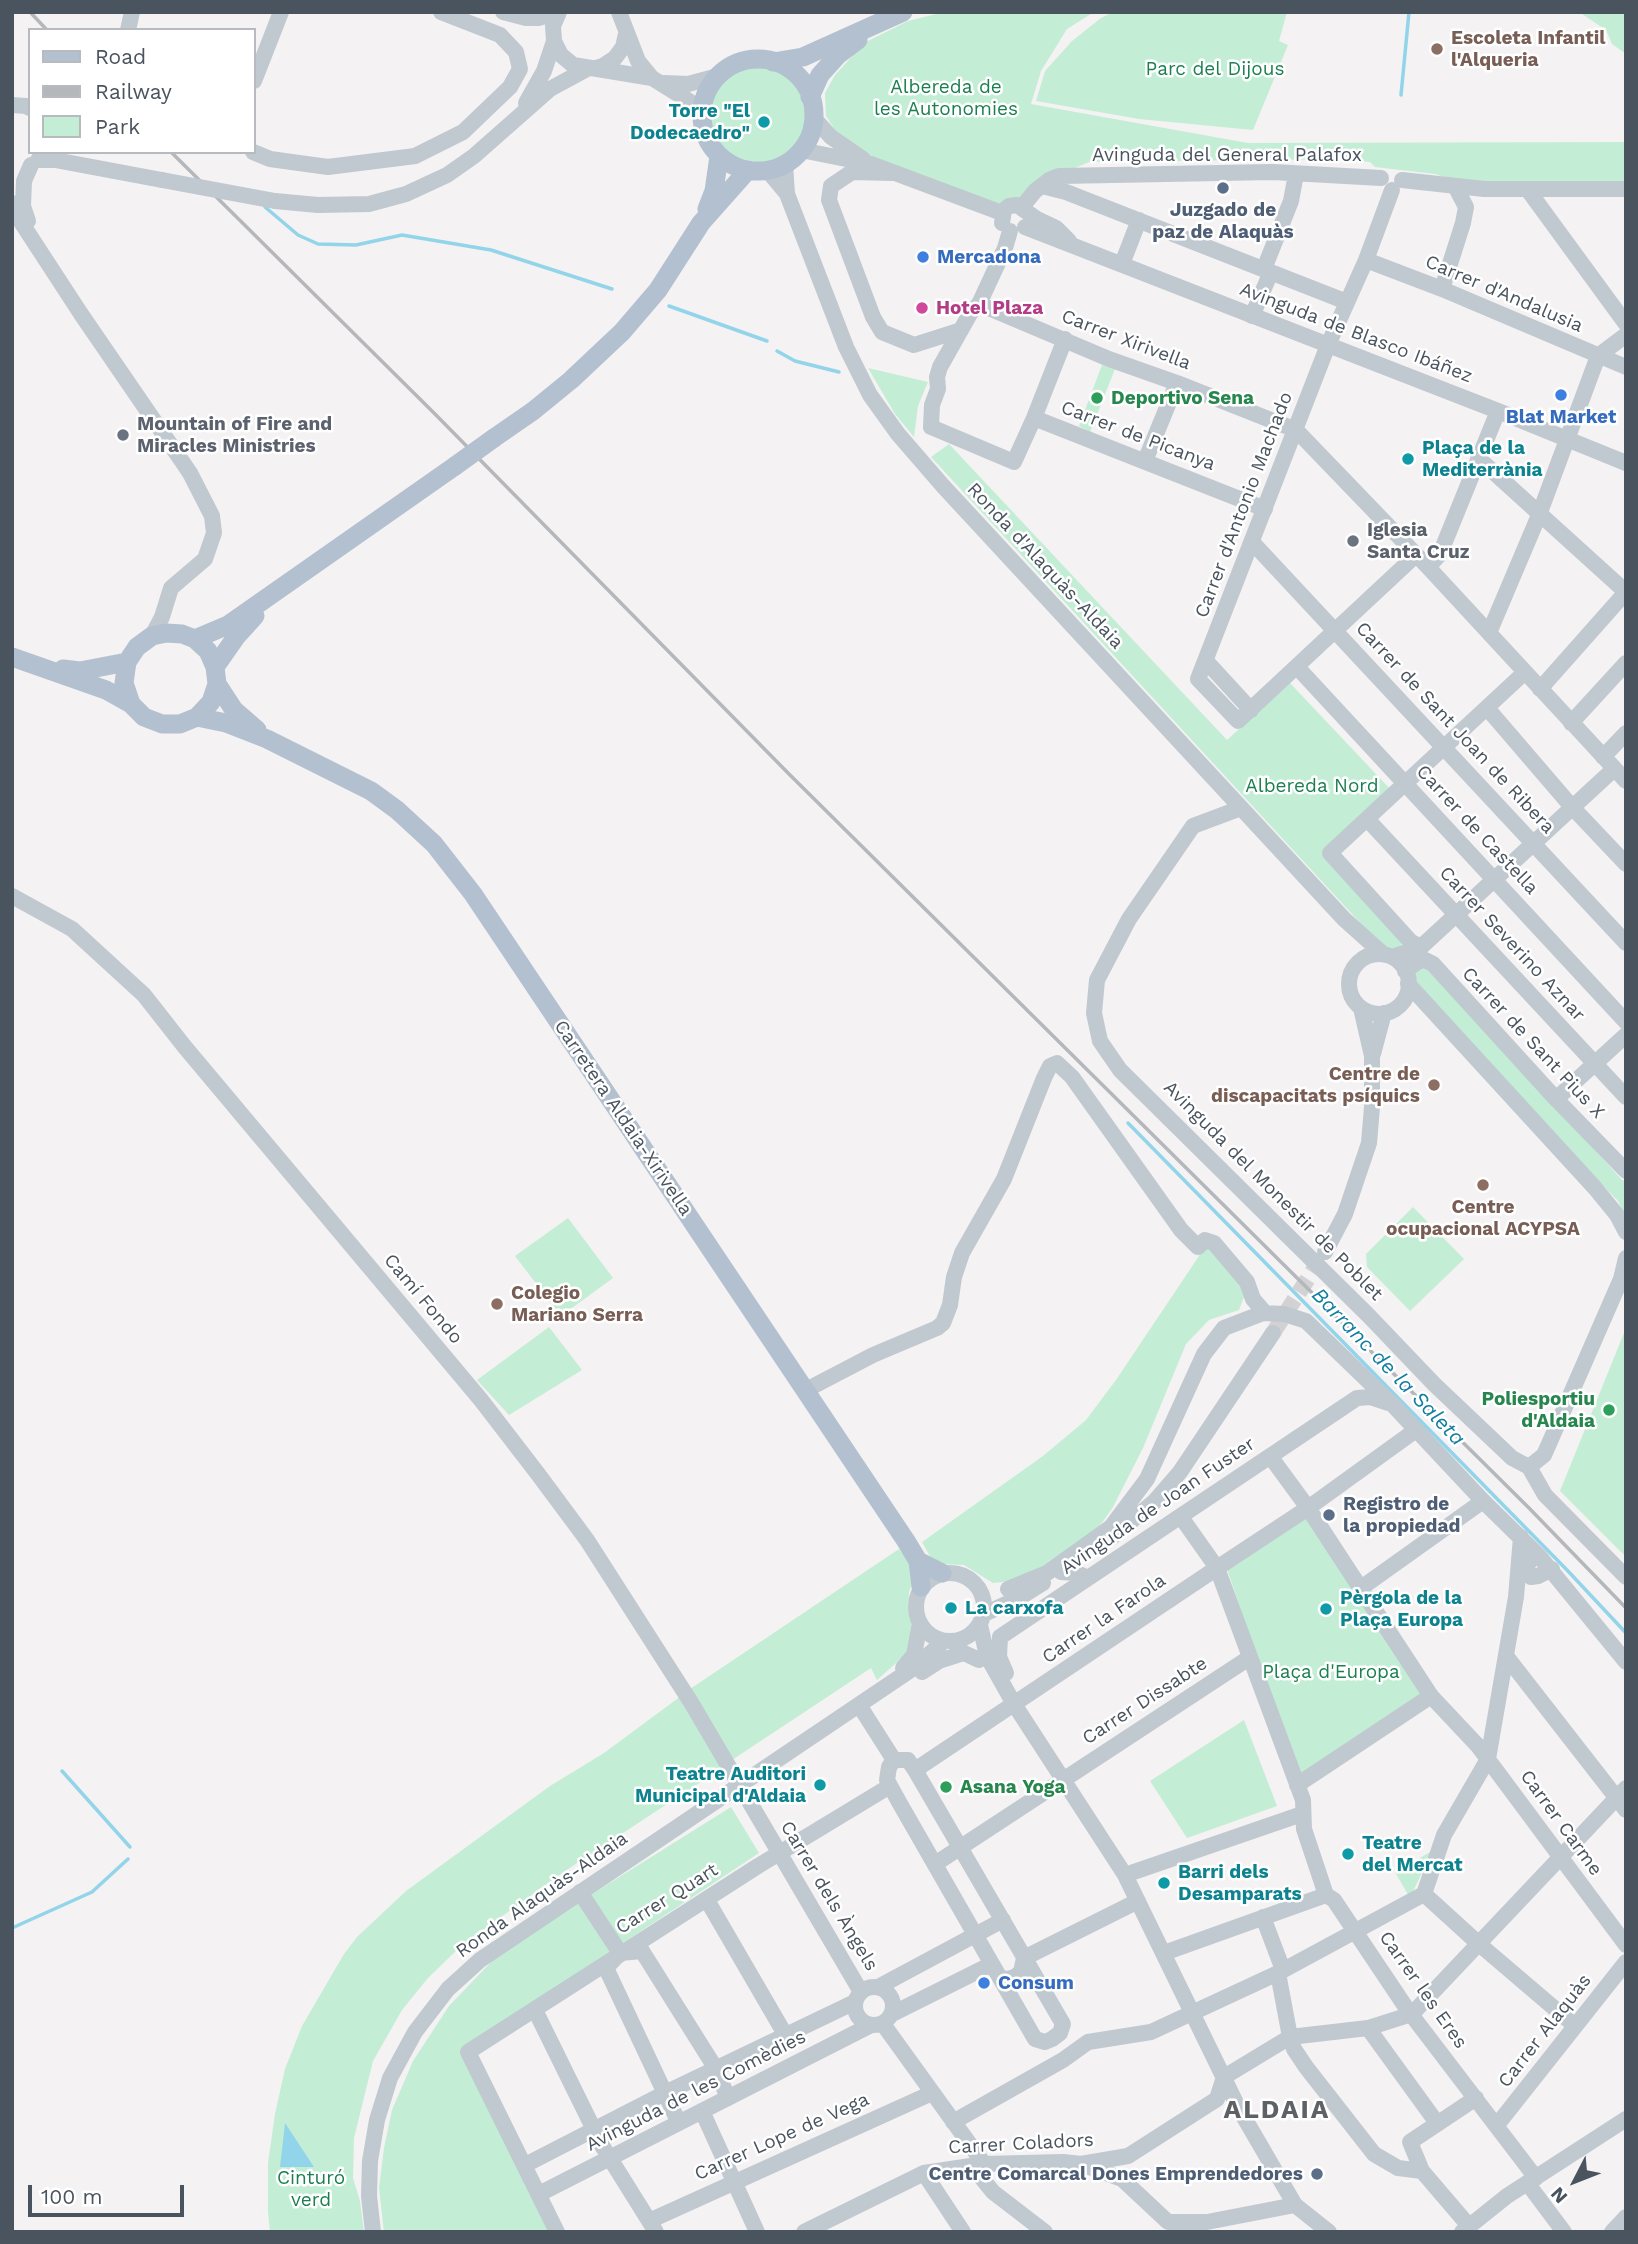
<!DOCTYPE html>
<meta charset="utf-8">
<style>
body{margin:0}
#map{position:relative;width:1638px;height:2244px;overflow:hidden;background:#f4f2f2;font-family:"Work Sans",sans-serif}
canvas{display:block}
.frame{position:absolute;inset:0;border:14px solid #4a545f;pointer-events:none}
.legend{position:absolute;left:28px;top:28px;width:228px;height:126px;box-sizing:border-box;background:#fff;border:2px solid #b7bbbf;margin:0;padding:9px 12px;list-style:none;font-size:21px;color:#4a545f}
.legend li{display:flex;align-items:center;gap:14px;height:35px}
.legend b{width:35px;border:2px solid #b7bbbf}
.north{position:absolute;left:1540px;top:2146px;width:70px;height:70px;-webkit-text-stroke:5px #fff;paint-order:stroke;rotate:228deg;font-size:19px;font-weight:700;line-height:28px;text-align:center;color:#4a545f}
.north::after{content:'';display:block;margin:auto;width:24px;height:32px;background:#4a545f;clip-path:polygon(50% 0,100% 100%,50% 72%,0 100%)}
.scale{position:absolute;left:28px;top:2185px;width:156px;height:32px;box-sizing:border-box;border:4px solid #4a545f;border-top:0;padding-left:9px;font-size:21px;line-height:24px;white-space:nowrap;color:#4a545f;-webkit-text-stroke:5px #fff;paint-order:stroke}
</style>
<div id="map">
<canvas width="1638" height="2244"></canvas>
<div class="frame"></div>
<ul class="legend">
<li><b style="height:9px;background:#b3c0cf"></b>Road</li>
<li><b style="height:9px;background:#b4b7bb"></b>Railway</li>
<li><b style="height:19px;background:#c3eed5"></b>Park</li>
</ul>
<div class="north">N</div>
<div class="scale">100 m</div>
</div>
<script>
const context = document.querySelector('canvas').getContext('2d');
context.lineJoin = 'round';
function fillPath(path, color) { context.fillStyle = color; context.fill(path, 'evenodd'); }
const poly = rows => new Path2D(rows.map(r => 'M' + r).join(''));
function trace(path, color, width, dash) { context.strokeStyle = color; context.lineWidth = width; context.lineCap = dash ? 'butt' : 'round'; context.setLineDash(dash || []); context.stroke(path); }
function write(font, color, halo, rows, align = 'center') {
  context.font = font + ' "Work Sans",sans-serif'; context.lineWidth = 5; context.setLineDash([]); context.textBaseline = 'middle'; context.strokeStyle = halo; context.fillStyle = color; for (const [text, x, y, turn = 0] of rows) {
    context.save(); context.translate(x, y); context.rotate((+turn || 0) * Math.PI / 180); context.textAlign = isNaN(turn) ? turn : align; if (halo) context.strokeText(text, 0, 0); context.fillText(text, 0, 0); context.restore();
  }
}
const green = poly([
 [944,12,1094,12,1067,29,1041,71,1031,104,1248,143,1626,142,1626,188,1484,189,1435,174,1375,167,1370,162,1338,159,1089,162,1046,180,1022,201,1000,207,873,159,839,136,826,116,825,93,835,75,864,43,908,21],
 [1113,12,1287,12,1279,41,1288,45,1253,130,1139,119,1036,101,1045,71,1072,41,1101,18],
 [1579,12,1626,12,1626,54,1612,44,1606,30],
 '710 115a48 48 0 1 1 96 0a48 48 0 1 1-96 0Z',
 [1102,365,1115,369,1090,432,1079,426],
 [868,368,928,382,918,406,914,437,895,414],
 [949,444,1227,740,1290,683,1391,790,1322,852,1399,932,1404,939,1400,948,1393,951,1384,948,1364,927,931,457],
 [1426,965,1451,989,1622,1180,1626,1181,1626,1217,1618,1201,1557,1139,1417,988,1413,978,1415,971],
 [1413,1207,1464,1259,1410,1311,1367,1267,1366,1254],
 [568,1218,613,1278,561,1316,515,1256],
 [1207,1244,1239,1279,1244,1297,1239,1310,1209,1320,1186,1344,1143,1448,1113,1507,1104,1520,1085,1542,1030,1576,1012,1581,993,1583,964,1565,938,1564,932,1560,922,1542,1043,1456,1086,1420,1116,1380],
 [549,1327,582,1370,509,1415,477,1380],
 [1626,1328,1626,1557,1560,1491],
 [1304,1514,1424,1693,1297,1777,1226,1566],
 [899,1549,912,1565,914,1579,909,1592,908,1607,913,1631,910,1646,904,1656,877,1680,871,1668,732,1760,687,1691],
 [681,1696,725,1766,562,1873,461,1946,428,1978,402,2010,373,2061,354,2138,353,2178,360,2201,364,2232,270,2232,268,2212,268,2163,275,2114,285,2069,302,2026,344,1954,357,1937,406,1891,550,1786,604,1753],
 [1244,1720,1277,1806,1187,1838,1150,1781],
 [731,1807,759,1853,460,2051,551,2232,384,2232,379,2188,384,2148,392,2110,413,2061,449,2006,495,1958,522,1938],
 [1432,1851,1410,1898,1395,1872]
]);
const water = poly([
 [285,2123,314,2167,280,2167]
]);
const stream = poly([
 [1401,95,1409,12],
 [265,207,298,235,318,244,356,245,402,235,491,250,612,289],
 [669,306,767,341],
 [777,351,795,361,839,372],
 [1128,1123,1567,1570,1626,1633],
 [62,1771,130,1847],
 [12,1928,92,1892,128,1859]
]);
const minorTunnel = poly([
 [1273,1333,1323,1255]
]);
const minor = poly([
 [503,12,526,18,539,18,557,12],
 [619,12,638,61,652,78],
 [128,30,132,12],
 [554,41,561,55,573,65,652,78,689,101,702,116],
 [596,68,603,66,615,58,623,47,626,34],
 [254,81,281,12],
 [664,83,688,84,718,76],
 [526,103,544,71,554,41,553,26,559,12],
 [12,105,26,106,30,108],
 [813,117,831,137,863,159],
 [801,150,871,164,1002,213],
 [253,152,270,159,328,167,415,156,463,132,510,87,520,69,516,52,500,35,441,12],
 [38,160,55,160,162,180],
 [785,164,787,194,846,347,870,395,898,434,943,486,1344,919,1383,954],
 [767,170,787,194],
 [893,173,852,172,831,186,829,200,873,317,882,332,914,345,961,330],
 [1402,180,1484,189,1626,189],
 [1042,186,1066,192,1347,302],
 [1392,190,1366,260,1328,345,1198,679,1238,721,1416,555],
 [1528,190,1626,324],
 [275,201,318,205,369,204,406,194,447,175,474,156,550,89,587,69],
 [12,203,21,222,81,314,190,473,212,516,214,533,205,559,171,588,162,617,152,636],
 [1022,207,1035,191,1049,180,1059,176,1273,172,1381,178],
 [28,221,23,206,24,181,31,165],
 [1002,223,1004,210,1009,206,1017,205,1037,219,1056,228,1069,241],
 [1025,227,1498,411,1626,463],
 [1010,231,1005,248,979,304,971,312,940,367,937,377,938,389,932,405,931,427,1014,462,1034,418,1065,339],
 [1366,260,1442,289,1626,367],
 [1122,264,1139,220],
 [1264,269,1291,201,1296,174],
 [1442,289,1463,223,1466,207,1455,186],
 [979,304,1109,359,1177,383,1296,430,1428,567,1626,781],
 [1252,316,1271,272],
 [1034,418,1265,509],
 [1478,458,1626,592],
 [1145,461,1177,383],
 [1252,542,1626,943],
 [1428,567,1440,554,1498,411],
 [1489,633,1539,515,1598,356,1626,335],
 [1206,661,1251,710],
 [1297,667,1626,1022],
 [1540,689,1626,592],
 [1487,708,1572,807,1626,864],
 [1571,723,1626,663],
 [1603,757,1626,733],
 [1241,808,1193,826,1129,919,1097,980,1094,1013,1100,1041,1120,1070,1369,1316,1434,1384,1512,1458,1529,1467,1545,1495,1626,1577],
 [1367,819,1626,1097],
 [12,896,72,929,144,995,184,1046,481,1400,538,1474,587,1540,692,1704,861,1992],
 [1421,947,1411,942,1330,853,1524,673],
 '1349 984a30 30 0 1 1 60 0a30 30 0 1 1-60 0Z',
 [1392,957,1421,947,1614,769],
 [1405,971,1419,961,1425,960,1433,964,1556,1099,1626,1171],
 [1408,984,1595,1188,1617,1215,1626,1232],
 [1373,1054,1384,1013],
 [1556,1099,1626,1035],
 [1325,1252,1345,1214,1369,1143,1372,1107,1372,1056,1361,1008],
 [806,1390,873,1355,937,1328,943,1323,950,1305,954,1277,962,1253,1004,1179,1044,1078,1050,1066,1057,1063,1072,1077,1181,1230,1198,1247,1205,1240,1214,1243,1247,1282,1253,1299,1265,1313],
 [1270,1456,1308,1508,1416,1430],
 [1529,1467,1544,1455,1548,1446,1621,1279,1626,1258],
 [1111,1538,1154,1502,1180,1472,1273,1333],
 [1531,1560,1525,1568,1531,1577,1538,1576,1552,1569],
 [1061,1572,1077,1573,1088,1578],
 '916 1607a34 34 0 1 1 68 0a34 34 0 1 1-68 0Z',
 [1361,1588,1483,1501],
 [1008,1589,1047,1573,1111,1527,1147,1479,1204,1354,1224,1328,1263,1313,1284,1314,1306,1321,1392,1404,1483,1501,1540,1557,1626,1662],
 [984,1614,1019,1598,1043,1583],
 [980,1625,987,1656,1014,1704,1125,1875,1238,2107,1295,2205,1329,2232],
 [1506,1656,1626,1810],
 [903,1668,914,1655,920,1623],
 [922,1672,939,1661,964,1653,979,1660],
 [1006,1673,999,1657,1000,1637,1357,1398,1370,1397,1388,1403],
 [859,1705,894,1760],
 [894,1760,908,1760,915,1770,1063,2024,1060,2033,1052,2039,1045,2042,1035,2039,899,1802,887,1780,889,1767,894,1760],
 [915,1770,1217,1568,1181,1517],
 [1297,1785,1431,1696],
 [935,1864,1249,1658],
 [1125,1875,1302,1814],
 [580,1892,620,1953],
 [1424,1894,1479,1944,1574,2025],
 [707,1900,786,2036],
 [1263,1917,1283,1970],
 [1164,1953,1326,1895],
 [1278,1973,1290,2037,1294,2049,1306,2067,1374,2154,1398,2168,1422,2171,1469,2226],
 [1000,1978,1009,1979,1016,1976,1021,1972,1024,1958,1138,1901],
 [880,1986,1003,1920],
 '855 2006a19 19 0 1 1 38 0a19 19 0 1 1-38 0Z',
 [535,2010,601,2144,656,2232],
 [892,2014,992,1964],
 [883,2024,984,2164],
 [1368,2028,1437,2123],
 [1224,2077,1290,2037,1368,2028,1412,2014,1626,1788],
 [702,2111,757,2232],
 [953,2122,1063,2060,1088,2042,1151,2032,1278,1973,1424,1894,1444,1835,1488,1759,1516,1597,1521,1537],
 [679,2123,606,1968,620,1953,642,1951,716,2069,728,2098],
 [1497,2125,1626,1962],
 [525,2165,665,2093,855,2002],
 [1084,2165,1122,2179,1168,2222,1207,2222,1295,2205],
 [972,2166,993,2192,1045,2232],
 [1422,2171,1410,2142,1476,2098],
 [924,2173,963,2232],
 [1536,2178,1407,2009,1334,1900,1326,1895,1304,1829,1303,1800,1217,1568,1308,1508,1431,1696,1478,1746,1626,1945],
 [1528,2184,1564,2232],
 [539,2194,871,2025],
 [649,2221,932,2093],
 [373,2232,369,2196,370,2161,377,2120,390,2078,415,2032,448,1989,480,1960,915,1667,944,1641],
 [557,2232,468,2052,758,1866,890,1786],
 [804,2232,924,2173,984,2164,1063,2162,1081,2164,1128,2156,1217,2099,1224,2077],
 [1462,2232,1507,2196,1626,2119],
 [1612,2232,1626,2217]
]);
const major = poly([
 '702 115a56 56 0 1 1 112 0a56 56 0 1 1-112 0Z',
 [773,62,803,57,903,12],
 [810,97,820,75,838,55,858,40],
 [707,209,714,191,719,156],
 [494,438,533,411,571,380,622,332,658,290,701,223,748,170],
 [195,639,228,625,455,466],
 [12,657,106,690,131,704,144,717,162,724,180,724,197,717,211,702,217,684,215,667,208,651,195,639,182,634,166,633,152,636,137,647,127,662,124,683,131,704],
 [215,667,236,637,255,616],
 [63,669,80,671,127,662],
 [217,684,234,710,257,730],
 [197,717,226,723,267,739,371,791,397,810,434,844,473,894,906,1541,918,1561,921,1587],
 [918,1561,942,1573]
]);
const rail = poly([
 [30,12,47,30],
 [171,152,435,414,790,775,1529,1508,1626,1608]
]);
const minorBridge = poly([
 [162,180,275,201]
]);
const majorBridge = poly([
 [455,466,494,438]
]);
const markers = [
 [1437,49,7,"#8d6e63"],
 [764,122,7,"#0f9aa8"],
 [1223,188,7,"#5c6f8a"],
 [923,257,7,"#3f7fe0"],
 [922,308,7,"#d1479c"],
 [1561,395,7,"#3f7fe0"],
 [1097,398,7,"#2e9e5b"],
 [123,435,7,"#6b7280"],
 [1408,459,7,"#0f9aa8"],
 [1353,541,7,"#6b7280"],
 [1434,1085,7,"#8d6e63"],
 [1483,1185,7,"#8d6e63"],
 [497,1304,7,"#8d6e63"],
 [1609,1410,7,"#2e9e5b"],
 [1329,1515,7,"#5c6f8a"],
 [951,1608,7,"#0f9aa8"],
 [1326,1609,7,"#0f9aa8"],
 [820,1785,7,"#0f9aa8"],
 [946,1787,7,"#2e9e5b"],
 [1348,1854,7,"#0f9aa8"],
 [1164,1883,7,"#0f9aa8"],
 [984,1983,7,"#3f7fe0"],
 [1317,2174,7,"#5c6f8a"]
];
const educationNames = [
 ["Escoleta Infantil",1451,38],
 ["l'Alqueria",1451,60],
 ["Centre de",1420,1074,"right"],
 ["discapacitats psíquics",1420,1096,"right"],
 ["Centre",1483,1207,"center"],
 ["ocupacional ACYPSA",1483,1229,"center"],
 ["Colegio",511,1293],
 ["Mariano Serra",511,1315]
];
const parkNames = [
 ["Parc del Dijous",1215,69],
 ["Albereda de",946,87],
 ["les Autonomies",946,109],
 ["Albereda Nord",1312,786],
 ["Plaça d'Europa",1331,1672],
 ["Cinturó",311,2178],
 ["verd",311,2200]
];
const cultureNames = [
 ["Torre \"El",750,111,"right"],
 ["Dodecaedro\"",750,133,"right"],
 ["Plaça de la",1422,448],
 ["Mediterrània",1422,470],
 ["Pèrgola de la",1340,1598],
 ["Plaça Europa",1340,1620],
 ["La carxofa",965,1608],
 ["Teatre Auditori",806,1774,"right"],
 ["Municipal d'Aldaia",806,1796,"right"],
 ["Teatre",1362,1843],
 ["del Mercat",1362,1865],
 ["Barri dels",1178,1872],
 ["Desamparats",1178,1894]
];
const streetNames = [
 ["Avinguda del General Palafox",1227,155],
 ["Carrer d'Andalusia",1504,294,23],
 ["Avinguda de Blasco Ibáñez",1356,333,21],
 ["Carrer Xirivella",1126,340,21],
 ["Carrer de Picanya",1138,436,21],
 ["Carrer d'Antonio Machado",1244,505,-69],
 ["Ronda d'Alaquàs-Aldaia",1045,566,47],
 ["Carrer de Sant Joan de Ribera",1455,728,47],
 ["Carrer de Castella",1477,830,47],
 ["Carrer Severino Aznar",1512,944,47],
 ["Carrer de Sant Pius X",1533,1043,47],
 ["Carretera Aldaia-Xirivella",623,1118,56],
 ["Avinguda del Monestir de Poblet",1273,1191,45],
 ["Camí Fondo",423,1299,50],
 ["Avinguda de Joan Fuster",1158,1506,-34],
 ["Carrer la Farola",1104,1619,-34],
 ["Carrer Dissabte",1145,1701,-33],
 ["Carrer Carme",1561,1823,54],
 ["Ronda Alaquàs-Aldaia",542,1895,-35],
 ["Carrer dels Àngels",829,1896,59],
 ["Carrer Quart",667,1899,-32],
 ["Carrer les Eres",1423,1990,55],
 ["Carrer Alaquàs",1545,2031,-52],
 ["Avinguda de les Comèdies",696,2091,-27],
 ["Carrer Lope de Vega",782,2137,-24],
 ["Carrer Coladors",1021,2144,-3]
];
const serviceNames = [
 ["Juzgado de",1223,210],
 ["paz de Alaquàs",1223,232],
 ["Registro de",1343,1504,"left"],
 ["la propiedad",1343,1526,"left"],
 ["Centre Comarcal Dones Emprendedores",1303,2174,"right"]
];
const shopNames = [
 ["Mercadona",937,257],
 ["Blat Market",1561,417,"center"],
 ["Consum",998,1983]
];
const hotelNames = [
 ["Hotel Plaza",936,308]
];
const leisureNames = [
 ["Deportivo Sena",1111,398],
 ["Poliesportiu",1595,1399,"right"],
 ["d'Aldaia",1595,1421,"right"],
 ["Asana Yoga",960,1787]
];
const worshipNames = [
 ["Mountain of Fire and",137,424],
 ["Miracles Ministries",137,446],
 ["Iglesia",1367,530],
 ["Santa Cruz",1367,552]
];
const waterNames = [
 ["Barranc de la Saleta",1388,1367,46]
];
const districtNames = [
 ["ALDAIA",1277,2110]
];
fillPath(green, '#c3eed5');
fillPath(water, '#92d4e9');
trace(stream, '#92d4e9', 3.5);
trace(minorTunnel, '#d2d2d5', 16, [16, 8]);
trace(minor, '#c0c8d0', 16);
trace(major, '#b3c0cf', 19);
trace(rail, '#b4b7bb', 3.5);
trace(minorBridge, '#c0c8d0', 16);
trace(majorBridge, '#b3c0cf', 19);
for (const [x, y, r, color] of markers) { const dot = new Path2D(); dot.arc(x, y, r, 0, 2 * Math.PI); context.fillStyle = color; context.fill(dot); trace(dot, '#fff', 2.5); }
write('bold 19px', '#785e54', '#fff', educationNames, 'left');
write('19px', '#1c7f50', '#fff', parkNames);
write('bold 19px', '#0d838f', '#fff', cultureNames, 'left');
write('19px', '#4a545f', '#fff', streetNames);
write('bold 19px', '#4e5e75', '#fff', serviceNames);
write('bold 19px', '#366cbe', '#fff', shopNames, 'left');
write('bold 19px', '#b23c85', '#fff', hotelNames, 'left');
write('bold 19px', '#27864d', '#fff', leisureNames, 'left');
write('bold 19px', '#5b616d', '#fff', worshipNames, 'left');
write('italic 21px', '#127fa1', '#fff', waterNames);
context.letterSpacing = '2px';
write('bold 26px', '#5e6266', '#fff', districtNames);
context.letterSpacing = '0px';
</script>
